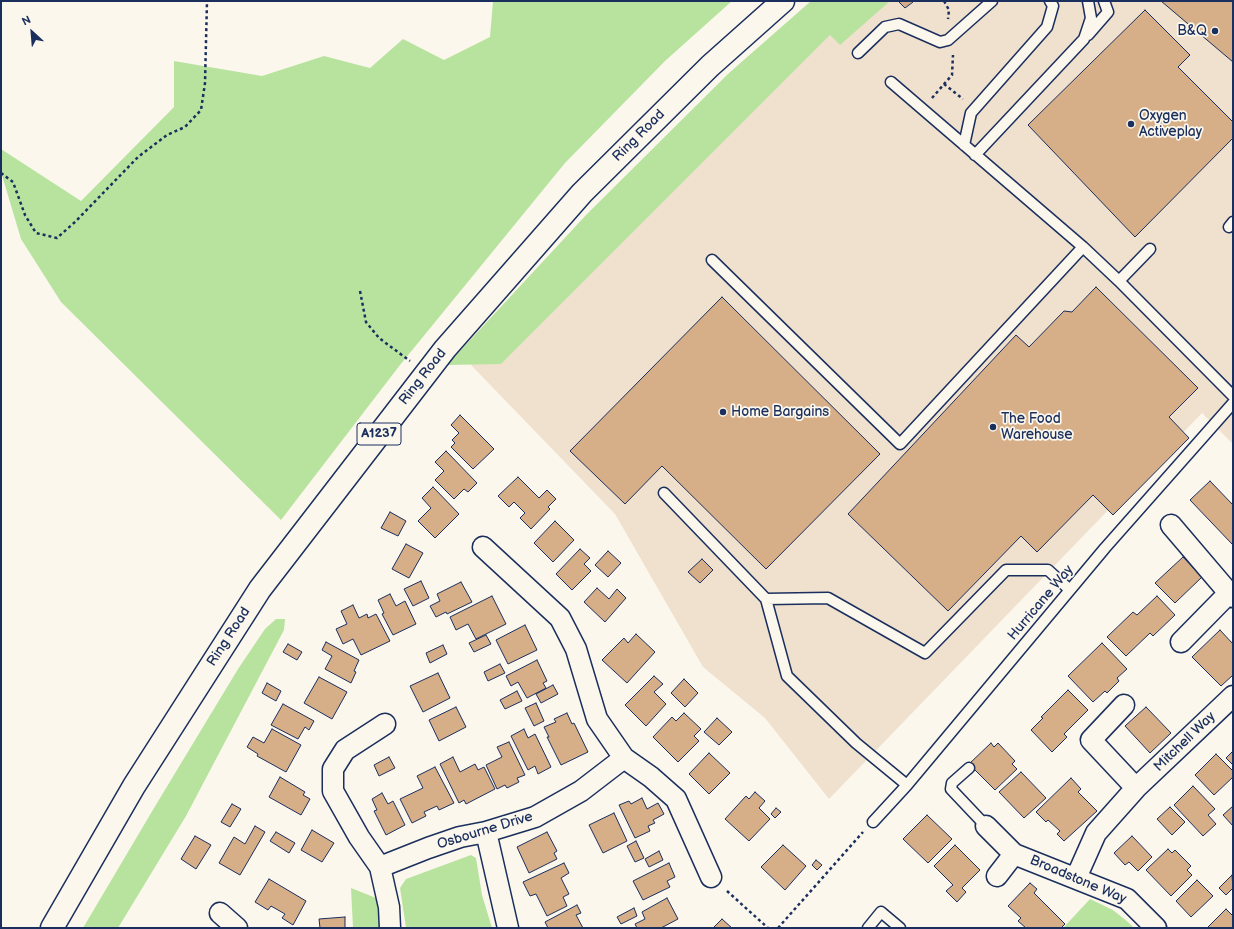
<!DOCTYPE html>
<style>
body{margin:0}
#map{position:relative;width:1234px;height:929px;overflow:hidden;background:#fbf7ec;font-family:"Balsamiq Sans",sans-serif}
canvas{display:block}
.frame{position:absolute;inset:0;border:2px solid #1b2f5e;pointer-events:none}
.north{position:absolute;left:12px;top:12px;width:40px;height:40px;-webkit-text-stroke:3px #fbf7ec;paint-order:stroke;rotate:334deg;font-size:11px;font-weight:700;line-height:16px;text-align:center;color:#1b2f5e}
.north::after{content:'';display:block;margin:auto;width:14px;height:18px;background:#1b2f5e;clip-path:polygon(50% 0,100% 100%,50% 72%,0 100%)}
</style>
<div id="map">
<canvas width="1234" height="929"></canvas>
<div class="frame"></div>
<div class="north">N</div>
</div>
<script>
const context = document.querySelector('canvas').getContext('2d');
context.lineJoin = 'round';
function fillPath(path, color) { context.fillStyle = color; context.fill(path, 'evenodd'); }
const poly = rows => new Path2D(rows.map(r => 'M' + r).join(''));
function trace(path, color, width, dash) { context.strokeStyle = color; context.lineWidth = width; context.lineCap = dash ? 'butt' : 'round'; context.setLineDash(dash || []); context.stroke(path); }
function write(font, color, halo, rows, align = 'center') {
  context.font = font + ' "Balsamiq Sans",sans-serif'; context.lineWidth = 3.5; context.setLineDash([]); context.textBaseline = 'middle'; context.strokeStyle = halo; context.fillStyle = color; for (const [text, x, y, turn = 0] of rows) {
    context.save(); context.translate(x, y); context.rotate((+turn || 0) * Math.PI / 180); context.textAlign = isNaN(turn) ? turn : align; if (halo) context.strokeText(text, 0, 0); context.fillText(text, 0, 0); context.restore();
  }
}
const built = poly([
 [832,1,1233,1,1233,444,1202,413,829,799,765,718,703,667,615,514,471,365,775,53]
]);
const green = poly([
 [493,1,732,1,665,61,565,163,400,365,281,520,61,302,21,239,1,172,1,149,81,201,174,107,174,61,262,76,324,56,370,68,403,39,444,60,490,37],
 [811,1,890,1,840,45,830,35,501,364,447,365,586,215,729,73],
 [276,619,285,619,284,630,186,816,118,928,83,928,154,808,238,669,265,629],
 [471,855,476,858,482,895,492,928,406,928,400,888,406,879],
 [351,888,376,898,379,914,379,928,353,928],
 [1090,899,1113,910,1128,922,1134,928,1063,928]
]);
const building = poly([
 [898,1,912,1,913,2,905,8,898,1],
 [1161,1,1233,1,1233,62,1161,1],
 [1145,10,1190,55,1178,67,1233,122,1233,138,1135,237,1028,125,1145,10],
 [1096,287,1198,388,1169,417,1189,438,1113,515,1093,495,1037,552,1021,536,948,611,848,514,1016,335,1029,347,1064,311,1072,312,1096,287],
 [722,297,880,454,766,569,662,466,625,504,570,451,722,297],
 [460,415,494,449,473,469,451,447,455,443,452,440,459,433,451,425,460,415],
 [446,451,477,483,468,492,464,489,454,499,435,480,444,471,435,462,446,451],
 [518,477,539,498,547,490,556,499,548,507,550,509,531,529,520,518,525,513,514,502,509,507,498,496,518,477],
 [1210,481,1233,505,1233,543,1232,544,1190,500,1210,481],
 [433,487,459,514,435,538,418,521,431,508,422,498,433,487],
 [390,512,406,521,398,536,381,528,390,512],
 [555,521,574,540,553,562,534,543,555,521],
 [406,544,423,553,409,578,392,569,406,544],
 [580,549,590,558,584,564,591,571,572,590,556,574,580,549],
 [608,551,621,563,608,577,595,565,608,551],
 [1183,557,1202,577,1175,603,1155,583,1183,557],
 [702,559,713,570,700,583,688,572,702,559],
 [421,581,429,598,413,606,404,589,421,581],
 [461,582,472,602,447,614,446,612,436,617,430,606,440,601,437,594,461,582],
 [597,588,609,599,617,589,626,598,605,622,584,602,597,588],
 [390,594,396,606,405,601,416,624,393,635,382,614,384,613,378,600,390,594],
 [492,596,506,624,476,639,468,624,456,630,450,617,492,596],
 [1157,596,1175,615,1153,636,1150,633,1126,656,1107,637,1133,612,1137,615,1157,596],
 [353,605,359,618,367,614,368,618,376,614,390,641,361,655,353,639,343,644,336,629,347,624,341,611,353,605],
 [525,625,537,650,508,664,496,640,525,625],
 [1220,630,1233,644,1233,675,1221,686,1192,657,1220,630],
 [636,634,655,652,627,683,602,660,624,638,628,643,636,634],
 [486,635,491,644,474,652,469,643,486,635],
 [326,642,359,660,354,671,356,672,351,683,325,669,332,656,322,650,326,642],
 [1102,643,1127,669,1117,678,1119,681,1107,693,1105,691,1093,702,1068,676,1102,643],
 [288,644,302,652,297,660,283,652,288,644],
 [443,645,447,654,430,663,426,653,443,645],
 [537,660,547,681,543,683,546,688,527,698,518,682,511,686,506,676,537,660],
 [500,664,505,673,488,681,484,672,500,664],
 [438,673,450,698,423,712,410,686,438,673],
 [654,676,663,684,654,692,666,704,646,726,625,705,654,676],
 [319,677,347,692,332,719,304,703,319,677],
 [684,679,698,693,685,707,671,693,684,679],
 [267,683,281,691,276,701,262,693,267,683],
 [553,685,558,694,541,703,536,694,553,685],
 [1068,690,1088,710,1064,734,1067,737,1052,752,1031,730,1043,718,1041,717,1068,690],
 [517,691,522,701,505,709,500,700,517,691],
 [536,703,544,721,534,726,525,708,536,703],
 [283,704,314,721,309,730,305,727,298,739,271,725,283,704],
 [456,707,466,727,439,741,429,720,456,707],
 [1146,707,1171,733,1150,753,1125,726,1146,707],
 [567,713,572,724,574,723,588,752,561,765,547,737,549,737,544,727,556,722,554,719,567,713],
 [684,713,701,729,694,736,699,741,678,762,653,737,672,717,676,721,684,713],
 [717,718,732,732,719,745,704,732,717,718],
 [272,729,301,745,286,772,257,756,258,754,247,747,253,737,264,743,272,729],
 [524,729,528,738,535,734,551,767,538,774,535,766,528,770,511,736,524,729],
 [509,742,525,775,517,778,519,782,507,788,505,785,497,789,486,765,502,757,497,747,509,742],
 [991,743,994,747,998,743,1015,761,1012,764,1017,769,995,790,969,764,991,743],
 [1233,751,1233,765,1226,758,1233,751],
 [709,753,730,773,709,794,689,774,709,753],
 [1216,754,1233,771,1233,777,1214,795,1195,775,1216,754],
 [389,757,395,768,379,776,374,765,389,757],
 [453,757,460,772,475,764,478,770,484,767,495,789,466,804,464,800,459,803,440,764,453,757],
 [435,767,454,803,439,810,437,806,424,812,426,816,412,823,400,799,423,788,417,776,435,767],
 [1021,772,1046,798,1024,818,999,792,1021,772],
 [280,777,305,792,303,795,310,799,301,815,269,797,280,777],
 [1071,778,1081,789,1078,792,1097,811,1064,841,1057,834,1060,831,1048,820,1046,822,1036,812,1071,778],
 [1193,786,1215,809,1208,815,1216,824,1203,836,1174,805,1193,786],
 [755,792,765,801,759,808,770,819,749,841,725,819,746,796,749,799,755,792],
 [382,793,388,804,393,801,405,825,386,835,374,811,377,810,372,799,382,793],
 [642,798,647,809,658,803,664,814,653,820,655,823,648,826,650,831,635,838,619,805,629,801,631,804,642,798],
 [232,804,241,809,230,827,221,822,232,804],
 [1233,806,1233,826,1223,815,1233,806],
 [1170,807,1185,822,1172,835,1157,819,1170,807],
 [776,808,781,812,775,818,771,814,776,808],
 [614,813,627,841,603,853,589,825,614,813],
 [927,815,952,839,928,863,903,839,927,815],
 [255,826,265,832,240,875,219,863,234,837,245,844,255,826],
 [312,830,334,843,322,862,301,850,312,830],
 [276,832,295,843,289,853,270,841,276,832],
 [547,832,557,851,554,853,557,859,529,873,517,847,547,832],
 [195,836,211,845,196,869,181,859,195,836],
 [1132,836,1152,857,1138,871,1129,862,1125,865,1114,853,1132,836],
 [636,841,644,858,635,862,627,846,636,841],
 [783,845,806,866,785,890,761,867,783,845],
 [955,845,980,870,962,888,966,892,957,902,946,891,953,885,934,866,955,845],
 [1168,849,1172,853,1175,850,1191,866,1187,870,1192,875,1171,896,1146,870,1168,849],
 [659,851,663,860,649,867,645,859,659,851],
 [816,860,822,865,817,870,812,865,816,860],
 [564,863,569,873,561,878,569,894,563,897,567,906,547,916,536,894,530,896,523,882,564,863],
 [669,863,675,877,667,881,670,887,643,900,633,881,669,863],
 [1232,875,1233,888,1226,895,1219,888,1232,875],
 [269,879,306,901,293,925,282,918,285,914,271,906,268,910,255,902,269,879],
 [1197,880,1213,896,1191,917,1176,901,1197,880],
 [1030,883,1037,889,1034,893,1065,924,1061,928,1026,928,1018,921,1021,918,1008,906,1030,883],
 [667,898,678,919,661,928,637,928,635,924,645,919,642,912,667,898],
 [577,905,581,913,576,915,583,928,548,928,545,922,577,905],
 [634,908,637,916,621,924,617,917,634,908],
 [1226,909,1233,916,1233,928,1207,928,1226,909],
 [345,917,345,928,320,928,319,919,345,917],
 [722,919,732,928,713,928,722,919]
]);
const path = poly([
 [944,1,949,10,948,19],
 [944,84,963,99],
 [932,98,952,75,953,55],
 [1,173,13,182,25,215,36,233,57,238,75,222,138,157,167,135,185,127,201,110,205,83,207,1],
 [360,291,366,322,379,338,410,361],
 [727,891,768,928],
 [778,928,863,832]
]);
const service = poly([
 [1088,35,1108,12,1104,1],
 [858,53,885,27,899,24,940,42,948,40,992,1],
 [891,82,1083,247,1119,281,1233,396],
 [964,145,971,113,1047,27,1053,6,1050,1],
 [975,155,1084,39,1091,18,1088,1],
 [1229,227,1233,222],
 [712,260,900,444,1083,247],
 [1119,281,1150,249],
 [664,493,766,599,828,598,925,653,1006,570,1048,570,1070,590],
 [766,599,787,676,856,743,907,785],
 [969,768,952,783,951,789,986,826],
 [873,822,907,785,1105,548,1233,403],
 [868,928,881,912,900,928]
]);
const minor = poly([
 [1171,525,1229,593],
 [483,547,560,618,576,649,597,719,624,758,651,777,676,799,711,877],
 [1181,642,1229,593,1233,597],
 [1124,705,1091,740,1136,788],
 [385,724,345,750,333,769,333,791,359,837,380,867,389,907,390,928],
 [986,826,1014,854,1127,899,1156,928],
 [486,832,508,928],
 [380,867,428,848,460,837,486,832,535,817,581,791,624,758],
 [997,876,1014,854],
 [1076,878,1096,833,1136,788,1233,696],
 [220,913,237,928]
]);
const trunk = poly([
 [52,928,134,786,260,589,445,349,582,193,710,66,783,1]
]);
const markers = [
 [1215,31,4,"#1b2f5e"],
 [1131,124,4,"#1b2f5e"],
 [723,412,4,"#1b2f5e"],
 [993,427,4,"#1b2f5e"]
];
const shields = [
 [379,434,44]
];
const shieldNames = [
 ["A1237",379,434]
];
const poiNames = [
 ["B&Q",1207,31,"right"],
 ["Oxygen",1139,116],
 ["Activeplay",1139,132],
 ["Home Bargains",731,412],
 ["The Food",1001,419],
 ["Warehouse",1001,435]
];
const streetNames = [
 ["Ring Road",639,136,-45],
 ["Ring Road",423,377,-52],
 ["Hurricane Way",1041,603,-50],
 ["Ring Road",229,637,-57],
 ["Mitchell Way",1185,742,-44],
 ["Osbourne Drive",485,831,-17],
 ["Broadstone Way",1078,880,23]
];
fillPath(built, '#f0e1ce');
fillPath(green, '#b8e39f');
fillPath(building, '#d6ae87');
trace(building, '#1b2f5e', 1);
trace(service, '#1b2f5e', 13);
trace(minor, '#1b2f5e', 23);
trace(trunk, '#1b2f5e', 25);
trace(path, '#1b2f5e', 2.5, [3, 3]);
trace(service, '#fbf7ec', 10);
trace(minor, '#fbf7ec', 20);
trace(trunk, '#fbf7ec', 22);
for (const [x, y, r, color] of markers) { const dot = new Path2D(); dot.arc(x, y, r, 0, 2 * Math.PI); context.fillStyle = color; context.fill(dot); trace(dot, '#fbf7ec', 1.5); }
for (const [x, y, w] of shields) { const box = new Path2D(); box.roundRect(x - w / 2, y - 11, w, 22, 3); context.fillStyle = '#fbf7ec'; context.fill(box); trace(box, '#1b2f5e', 1); }
write('bold 13px', '#1b2f5e', null, shieldNames);
write('14px', '#1b2f5e', '#fbf7ec', poiNames, 'left');
write('14px', '#1b2f5e', '#fbf7ec', streetNames);
</script>
